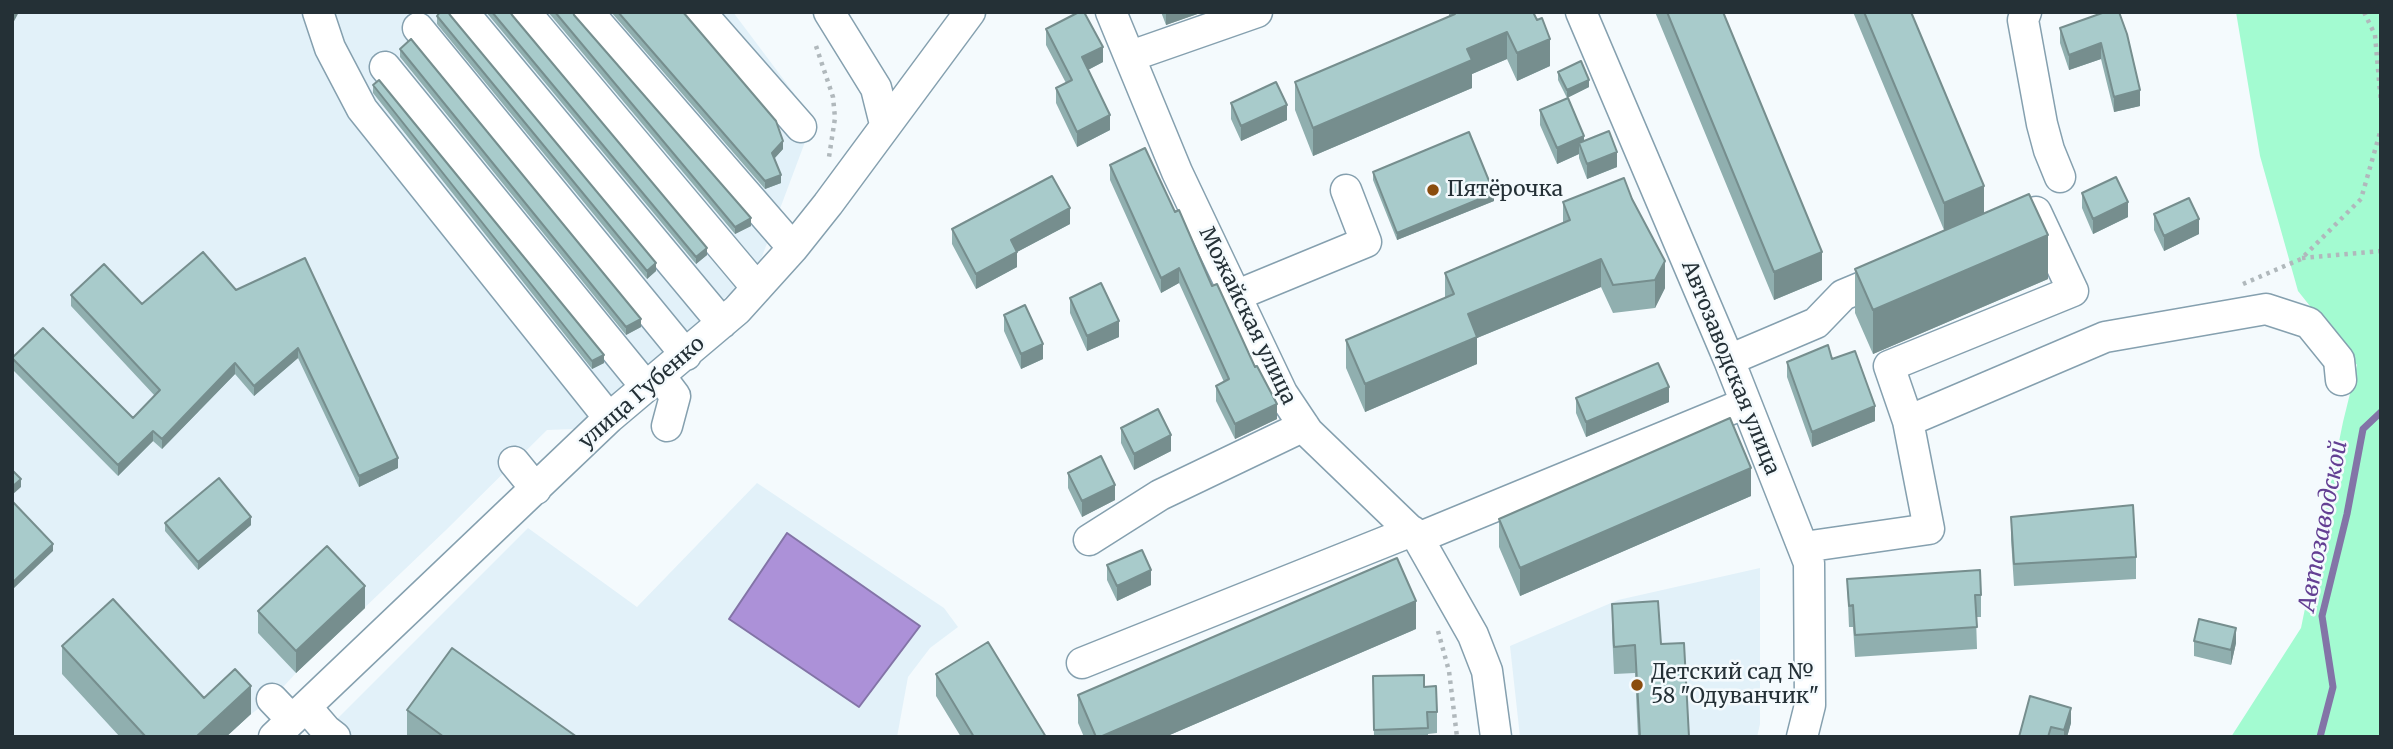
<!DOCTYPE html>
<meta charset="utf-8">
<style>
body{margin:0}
#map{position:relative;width:2393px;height:749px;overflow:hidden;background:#f4fafd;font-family:Merriweather,serif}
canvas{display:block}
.frame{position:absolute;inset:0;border:14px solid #243036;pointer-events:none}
</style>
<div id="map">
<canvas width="2393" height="749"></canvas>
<div class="frame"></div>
</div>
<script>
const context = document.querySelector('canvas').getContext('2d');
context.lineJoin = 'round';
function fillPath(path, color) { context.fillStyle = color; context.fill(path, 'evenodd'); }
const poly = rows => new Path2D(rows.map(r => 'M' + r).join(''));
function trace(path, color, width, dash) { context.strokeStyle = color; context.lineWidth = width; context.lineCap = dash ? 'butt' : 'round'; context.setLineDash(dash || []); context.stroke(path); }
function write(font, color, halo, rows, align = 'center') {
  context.font = font + ' Merriweather,serif'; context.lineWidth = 5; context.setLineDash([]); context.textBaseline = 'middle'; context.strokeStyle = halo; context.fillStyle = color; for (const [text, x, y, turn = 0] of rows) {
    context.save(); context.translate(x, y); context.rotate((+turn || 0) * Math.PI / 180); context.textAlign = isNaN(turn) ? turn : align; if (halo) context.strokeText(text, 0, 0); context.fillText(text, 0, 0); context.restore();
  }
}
const built = poly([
 [12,12,733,12,805,108,805,142,757,270,574,429,547,430,446,530,296,673,272,699,251,714,226,737,12,737],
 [757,483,944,608,958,627,930,648,908,677,897,737,319,737,528,528,637,607],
 [1760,568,1760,724,1757,737,1520,737,1510,646,1618,600]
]);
const green = poly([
 [2236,12,2381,12,2381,737,2231,737,2301,628,2343,422,2357,365,2298,291,2260,156]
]);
const water = poly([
 [787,533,920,626,859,707,729,619,787,533]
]);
const stream = poly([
 [2320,737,2333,687,2322,616,2347,514,2363,429,2381,412]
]);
const path = poly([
 [2364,12,2375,35,2381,103],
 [816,46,833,97,835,118,829,157],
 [2302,258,2381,251],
 [2243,284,2301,259,2361,199,2381,129],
 [1438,631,1449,671,1457,737]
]);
const minor = poly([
 [318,12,330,48,362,109,609,418],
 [463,12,722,323],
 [525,12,757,288],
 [588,12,793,248],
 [700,12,801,127],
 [829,12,876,88,885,124],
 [1111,12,1177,172,1282,393,1308,432,1418,538,1473,635,1487,671,1496,737],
 [1581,12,1729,360,1809,563,1810,705,1802,737],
 [2026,12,2023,20,2042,124,2049,150,2060,177],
 [418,28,686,355],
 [1131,56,1257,12],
 [385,67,646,387],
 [1235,296,1366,242,1346,190],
 [1729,360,1816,323,1843,295,1891,275],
 [660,376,675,396,667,426],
 [1908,421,2105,337,2266,309,2309,323,2339,360,2341,380],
 [514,462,536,489],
 [1418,538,1746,403],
 [1089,540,1160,495,1304,426],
 [1804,547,1929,529,1908,421,1889,366,2073,291,2036,212,2026,216],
 [1082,663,1412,531],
 [272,699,292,720],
 [307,708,326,730,335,737],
 [274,737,609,418,737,310,793,248,828,204,970,12]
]);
const wall = poly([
 [486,12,510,12,707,255,696,264],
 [548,12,573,12,574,15,751,226,735,234],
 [611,12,683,12,783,149,774,159,781,183,765,189],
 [1161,12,1203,12,1166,25],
 [1449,12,1533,12,1550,66,1517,81,1507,59,1472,74,1472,88,1313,156,1295,110,1295,82,1449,17],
 [1655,12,1723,12,1822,280,1774,300],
 [1853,12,1911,12,1984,214,2048,279,1873,354,1855,313,1855,269,1944,230],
 [2105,12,2140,106,2114,112,2101,59,2069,70,2060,43,2060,28],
 [450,15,656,271,647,279,437,24,437,16],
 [1046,29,1103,62,1088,70,1110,130,1077,147,1056,103,1056,88,1066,83,1046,45],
 [400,49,641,327,626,335,400,57],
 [1558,72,1589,87,1567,98,1558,80],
 [373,85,604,363,592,369,373,93],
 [1231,103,1287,120,1241,141,1231,119],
 [1540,110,1584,141,1617,167,1587,179,1579,158,1579,154,1557,164,1540,125],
 [1110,165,1175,212,1277,419,1235,439,1216,401,1216,386,1224,382,1179,283,1161,293,1110,180],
 [1373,172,1494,201,1397,240,1373,180],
 [2082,193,2128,217,2093,234,2082,208],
 [1563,202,1665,288,1655,308,1613,313,1601,287,1477,338,1477,364,1365,412,1346,368,1346,340,1445,298,1445,273,1563,223],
 [2154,214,2199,234,2164,251,2154,230],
 [1070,224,1017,252,1017,267,976,289,952,244,952,229],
 [305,258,398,468,359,487,298,358,254,396,235,374,162,449,153,441,118,476,12,369,12,358,133,418,155,396,71,306,71,295,142,304,236,290],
 [1070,298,1119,337,1087,351,1070,313],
 [1004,315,1043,359,1021,369,1004,331],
 [1787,362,1875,421,1812,447,1787,377],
 [1576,398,1669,402,1586,437,1576,413],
 [1121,428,1171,451,1134,470,1121,443],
 [1068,473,1115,500,1082,517,1068,488],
 [1751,496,1520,596,1499,547,1499,519],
 [2011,517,2136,557,2136,579,2014,586,2011,539],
 [165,523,251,525,198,570,165,531],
 [1107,565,1151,585,1117,601,1107,580],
 [1847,579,1981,595,1981,617,1976,617,1977,649,1855,657,1853,627,1849,627],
 [1612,604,1661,644,1689,737,1638,737,1635,673,1614,674,1612,631],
 [365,608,296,673,258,633,258,611],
 [1416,629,1165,737,1084,737,1078,723,1078,695],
 [2194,641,2236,643,2231,665,2194,656],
 [62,646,204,698,251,714,226,737,120,737,62,674],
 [936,674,1046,737,961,737,936,696],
 [1373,676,1424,687,1437,712,1437,733,1428,734,1428,737,1374,737],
 [2030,696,2071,723,2067,737,2019,737],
 [407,710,577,737,407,737]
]);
const shadedWall = poly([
 [15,12,19,12,12,25,12,17],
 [1166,12,1203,12,1166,25],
 [1507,32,1507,59,1472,74,1472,88,1313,156,1313,128,1467,49],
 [1550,39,1550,66,1517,81,1517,53],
 [2101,43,2101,59,2069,70,2069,55],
 [1103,47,1103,62,1082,73,1082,57],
 [1589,80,1589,87,1567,98,1567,90],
 [2140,90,2140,106,2114,112,2114,97],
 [1287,105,1287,120,1241,141,1241,126],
 [1110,115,1110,130,1077,147,1077,132],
 [1584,136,1584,151,1579,143,1579,154,1557,164,1557,148],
 [783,141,783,149,772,161,772,153],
 [1617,152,1617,167,1587,179,1587,164],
 [781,175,781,183,765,189,765,181],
 [1984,186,1984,214,1944,230,1944,203],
 [1494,193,1494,201,1397,240,1397,233],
 [2128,202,2128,217,2093,234,2093,219],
 [1070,208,1070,224,1017,252,1017,267,976,289,976,274,1011,240],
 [751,218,751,226,735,234,735,227],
 [2199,219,2199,234,2164,251,2164,236],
 [2048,235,2048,279,1873,354,1873,310],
 [707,248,707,255,696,264,696,257],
 [1822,252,1822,280,1774,300,1774,272],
 [1601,259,1601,287,1477,338,1477,364,1365,412,1365,384,1468,314],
 [1665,261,1665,288,1655,308,1655,280],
 [656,263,656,271,647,279,647,271],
 [1179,268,1179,283,1161,293,1161,278],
 [641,319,641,327,626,335,626,327],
 [1119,321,1119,337,1087,351,1087,336],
 [1043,344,1043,359,1021,369,1021,354],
 [298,348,298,358,254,396,254,386],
 [604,355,604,363,592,369,592,361],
 [235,363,235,374,162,449,162,439],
 [1669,387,1669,402,1586,437,1586,422],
 [1277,404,1277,419,1235,439,1235,424],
 [1875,406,1875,421,1812,447,1812,432],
 [153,431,153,441,118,476,118,465],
 [1171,435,1171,451,1134,470,1134,454],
 [398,458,398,468,359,487,359,476],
 [1751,468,1751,496,1520,596,1520,568],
 [21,479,21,487,12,495,12,487],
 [1115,485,1115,500,1082,517,1082,501],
 [251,517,251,525,198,570,198,562],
 [53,544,53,551,12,590,12,583],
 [1151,570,1151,585,1117,601,1117,586],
 [365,586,365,608,296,673,296,651],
 [1416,601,1416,629,1165,737,1100,737],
 [2236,628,2236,643,2231,665,2231,650],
 [251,686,251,714,226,737,196,737],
 [2071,708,2071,723,2067,737,2064,737,2064,730]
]);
const building = poly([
 [440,12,448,12,450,15,656,263,647,271,437,16,440,12],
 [492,12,510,12,512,15,707,248,696,257,492,12],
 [555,12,573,12,574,15,751,218,735,227,555,12],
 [618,12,683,12,776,121,783,141,772,153,781,175,765,181,618,12],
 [1079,12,1084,12,1103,47,1082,57,1110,115,1077,132,1056,88,1072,80,1046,29,1079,12],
 [1454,12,1533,12,1537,20,1542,18,1550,39,1517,53,1507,32,1467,49,1472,60,1313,128,1295,82,1455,14,1454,12],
 [1667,12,1723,12,1822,252,1774,272,1667,12],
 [1864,12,1911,12,1984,186,1944,203,1864,12],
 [2105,12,2119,12,2127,34,2140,90,2114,97,2101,43,2069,55,2060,28,2105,12],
 [411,39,641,319,626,327,400,49,411,39],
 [1581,61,1589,80,1567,90,1558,72,1581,61],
 [379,80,604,355,592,361,373,85,379,80],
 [1276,82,1287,105,1241,126,1231,103,1276,82],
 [1568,98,1584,136,1557,148,1540,110,1568,98],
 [1609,131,1617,152,1587,164,1579,143,1609,131],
 [1469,132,1494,193,1397,233,1373,172,1469,132],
 [1145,148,1175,212,1179,210,1212,286,1217,284,1255,367,1257,366,1277,404,1235,424,1216,386,1229,379,1179,268,1161,278,1110,165,1145,148],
 [1052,176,1070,208,1011,240,1017,252,976,274,952,229,1052,176],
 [2116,177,2128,202,2093,219,2082,193,2116,177],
 [1624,178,1632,199,1665,261,1655,280,1613,285,1601,259,1468,314,1477,337,1365,384,1346,340,1454,294,1445,273,1570,220,1563,202,1624,178],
 [2029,194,2048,235,1873,310,1855,269,2029,194],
 [2189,198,2199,219,2164,236,2154,214,2189,198],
 [203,252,236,290,305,258,398,458,359,476,298,348,254,386,235,363,162,439,153,431,118,465,12,358,43,328,133,418,160,390,71,295,104,264,142,304,203,252],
 [1101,283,1119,321,1087,336,1070,298,1101,283],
 [1025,305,1043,344,1021,354,1004,315,1025,305],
 [1828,345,1832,359,1855,351,1875,406,1812,432,1787,362,1828,345],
 [1658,363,1669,387,1586,422,1576,398,1658,363],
 [1158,409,1171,435,1134,454,1121,428,1158,409],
 [1730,418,1751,468,1520,568,1499,519,1730,418],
 [1101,456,1115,485,1082,501,1068,473,1101,456],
 [12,470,21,479,12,487,12,470],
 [219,478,251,517,198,562,165,523,219,478],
 [12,501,53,544,12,583,12,501],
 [2133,505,2136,557,2014,564,2011,517,2133,505],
 [327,546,365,586,296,651,258,611,327,546],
 [1142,550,1151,570,1117,586,1107,565,1142,550],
 [1397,558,1416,601,1100,737,1096,737,1078,695,1397,558],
 [1980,570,1981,595,1975,595,1977,627,1855,635,1853,605,1849,606,1847,579,1980,570],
 [113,599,204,698,235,669,251,686,196,737,146,737,62,646,113,599],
 [1658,601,1661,644,1684,643,1689,737,1640,737,1635,645,1614,647,1612,604,1658,601],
 [2199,619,2236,628,2231,650,2194,641,2199,619],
 [988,642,1046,737,974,737,936,674,988,642],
 [452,648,577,737,444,737,407,710,452,648],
 [1424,675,1424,687,1436,686,1437,712,1427,712,1428,728,1374,730,1373,676,1424,675],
 [2030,696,2071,708,2064,730,2051,727,2048,737,2019,737,2030,696]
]);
const markers = [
 [1433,190,7,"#8a4d0e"],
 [1637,685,7,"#8a4d0e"]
];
const poiNames = [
 ["Пятёрочка",1447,190],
 ["Детский сад №",1651,673],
 ["58 \"Одуванчик\"",1651,697]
];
const streetNames = [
 ["Можайская улица",1247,316,64],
 ["Автозаводская улица",1730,368,68],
 ["улица Губенко",642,393,-41]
];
const waterNames = [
 ["Автозаводской",2324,526,-79]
];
fillPath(built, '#e2f1f9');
fillPath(green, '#a3fbd1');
fillPath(water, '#ac91d8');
trace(water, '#8374a7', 2);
trace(stream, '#8374a7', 7);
trace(minor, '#85a0af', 33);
trace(path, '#b0b8bc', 4.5, [3.5, 5]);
trace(minor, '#fff', 30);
fillPath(wall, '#90afaf');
fillPath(shadedWall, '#768e8e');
fillPath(building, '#a8cbcb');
trace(building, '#768e8e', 2);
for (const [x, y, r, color] of markers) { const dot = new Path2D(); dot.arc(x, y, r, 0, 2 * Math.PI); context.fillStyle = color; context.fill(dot); trace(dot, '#f4fafd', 2.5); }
write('21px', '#243036', '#f4fafd', poiNames, 'left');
write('21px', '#243036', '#f4fafd', streetNames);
write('italic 23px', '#633f93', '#f4fafd', waterNames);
</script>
